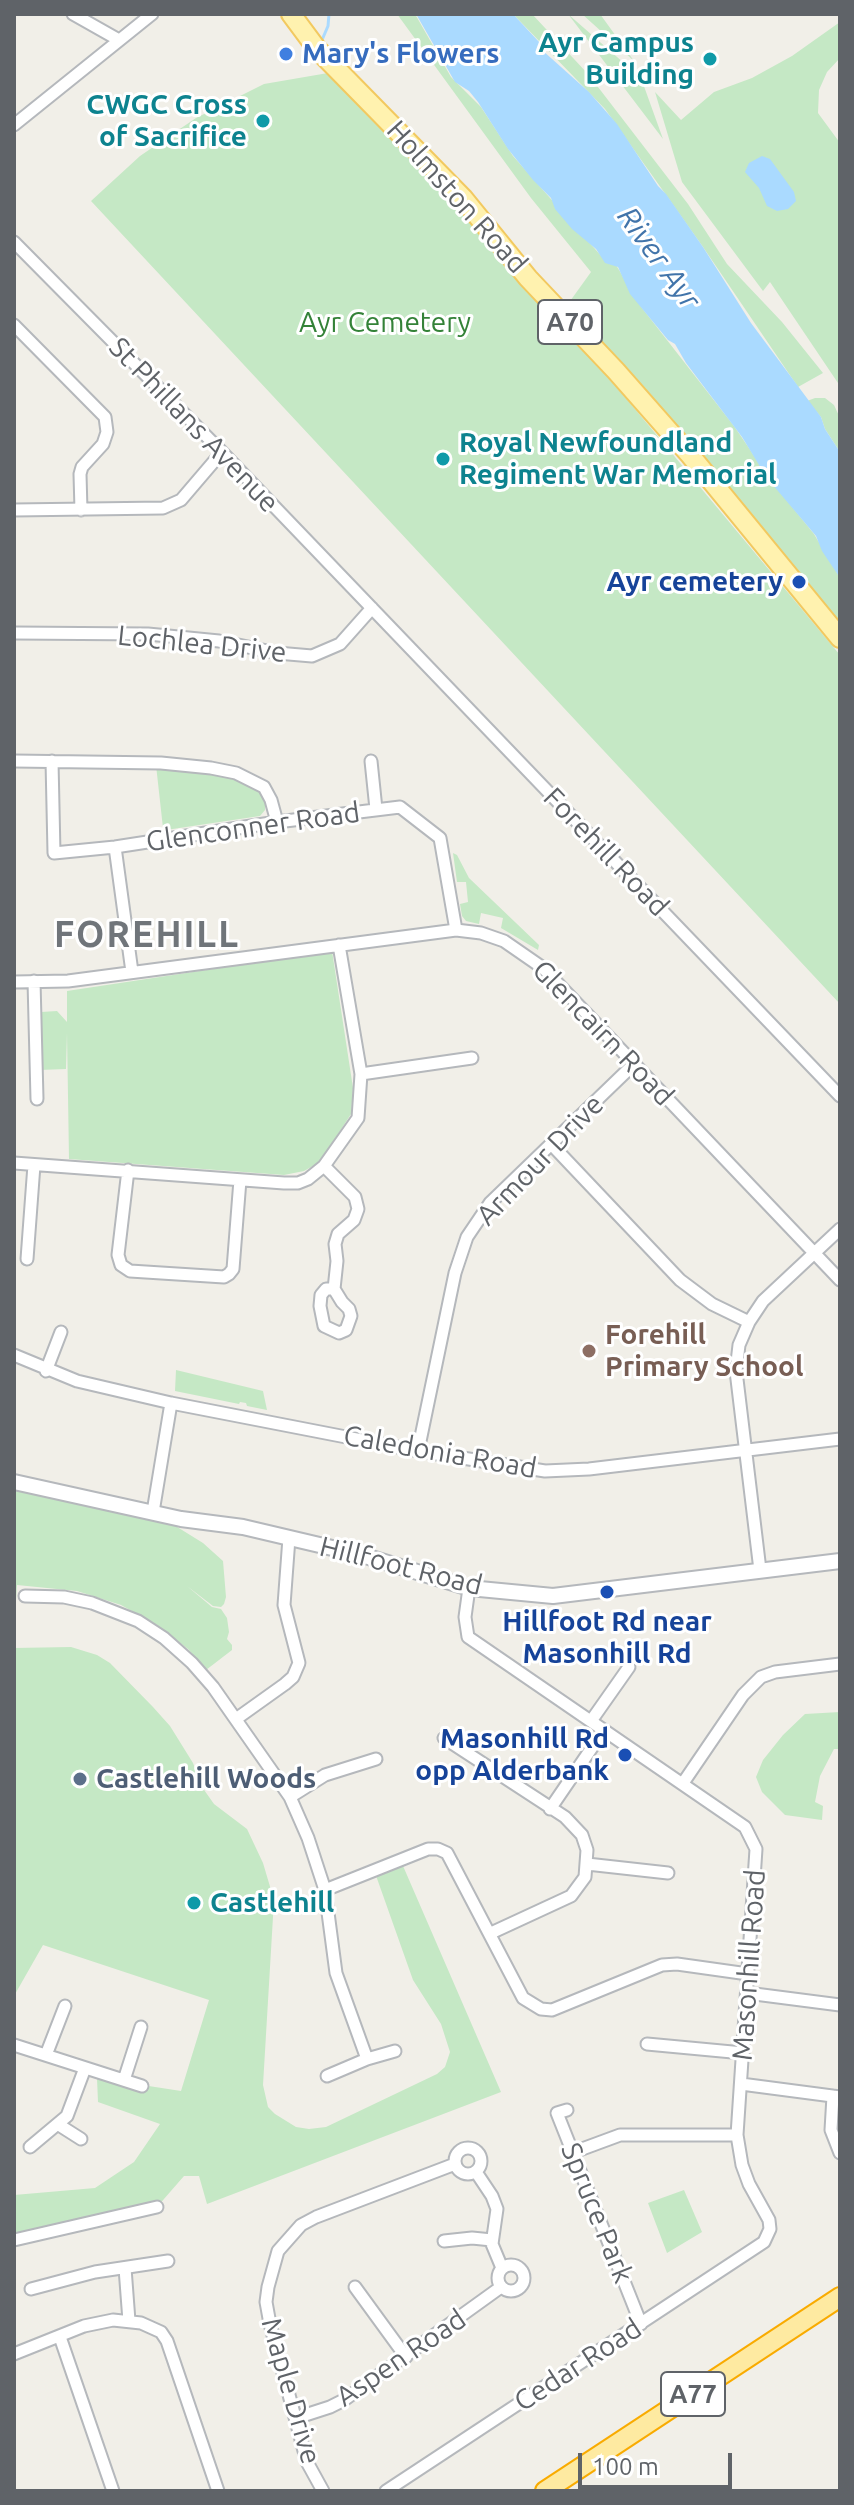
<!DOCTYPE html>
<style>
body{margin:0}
#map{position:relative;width:854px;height:2505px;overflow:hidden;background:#f1efe8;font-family:Ubuntu,sans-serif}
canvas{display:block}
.frame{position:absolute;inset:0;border:16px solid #5f6368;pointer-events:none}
.scale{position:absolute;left:578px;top:2453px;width:154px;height:36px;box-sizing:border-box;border:4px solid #5f6368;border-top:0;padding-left:10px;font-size:24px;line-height:28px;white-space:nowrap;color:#5f6368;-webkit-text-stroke:6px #fff;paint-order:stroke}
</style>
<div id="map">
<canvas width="854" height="2505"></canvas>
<div class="frame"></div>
<div class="scale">100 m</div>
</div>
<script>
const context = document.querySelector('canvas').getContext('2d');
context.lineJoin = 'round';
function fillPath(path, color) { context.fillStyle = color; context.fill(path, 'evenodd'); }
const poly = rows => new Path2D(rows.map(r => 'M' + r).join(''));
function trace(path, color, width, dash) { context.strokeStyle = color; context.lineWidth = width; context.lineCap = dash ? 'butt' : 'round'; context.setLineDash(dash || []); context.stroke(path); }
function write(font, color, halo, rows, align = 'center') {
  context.font = font + ' Ubuntu,sans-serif'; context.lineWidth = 6; context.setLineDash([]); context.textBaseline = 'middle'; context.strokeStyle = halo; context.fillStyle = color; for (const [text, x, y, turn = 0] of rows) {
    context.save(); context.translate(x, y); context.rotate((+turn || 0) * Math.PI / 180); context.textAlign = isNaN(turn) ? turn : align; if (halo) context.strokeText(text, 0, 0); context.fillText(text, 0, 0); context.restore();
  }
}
const green = poly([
 [397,14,415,14,451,77,481,107,513,156,603,258,616,265,642,308,734,426,772,482,814,534,840,578,840,623,671,418,568,304,591,272,531,198],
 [513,14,532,14,588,74,688,204,727,264,782,322,823,373,798,387,703,247,605,109],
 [568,14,641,78,663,139],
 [582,14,600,14,634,61],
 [840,22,840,58,827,72,819,90,818,113,840,143,840,386,770,282,763,291,682,182,655,92,681,120,714,92,752,78,792,56],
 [328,73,485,238,625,397,840,655,840,1004,91,201,140,156,196,118,264,84],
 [815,398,825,398,834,405,840,418,840,452,825,429,821,417,807,401],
 [156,765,234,777,260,790,265,802,265,810,260,816,166,830,163,828],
 [453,853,457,855,469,878,539,945,538,950,501,928,503,918,481,913,479,924,466,921,462,916,460,904,468,902,466,882,457,882],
 [332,951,353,1088,351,1114,320,1162,304,1171,284,1175,69,1159,67,1033,66,1069,39,1070,41,1012,57,1011,67,1022,67,991],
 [176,1370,263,1391,267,1410,247,1406,246,1403,240,1402,239,1404,175,1391],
 [14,1482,153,1512,203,1543,223,1561,226,1597,224,1604,221,1607,213,1606,187,1586,212,1607,221,1609,227,1618,229,1632,227,1639,232,1645,232,1650,206,1670,188,1649,157,1625,121,1605,77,1591,17,1585,14,1632],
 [71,1647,97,1655,110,1663,153,1707,170,1726,193,1763,202,1787,214,1804,247,1829,263,1863,274,1900,263,2085,268,2107,275,2114,296,2127,309,2129,326,2127,437,2074,445,2067,450,2052,441,2024,413,1980,374,1870,400,1859,501,2092,207,2204,199,2176,184,2176,157,2207,14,2240,14,2195,95,2188,134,2162,160,2124,98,2102,97,2078,181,2091,209,2000,43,1945,14,1996,14,1648],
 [840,1712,840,1749,834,1749,820,1776,815,1802,823,1806,822,1820,785,1815,762,1792,756,1777,763,1760,783,1735,805,1714],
 [684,2190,702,2232,667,2253,648,2203]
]);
const water = poly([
 [416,14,513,14,540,43,542,50,589,92,617,124,658,186,666,194,703,247,751,323,821,417,825,429,840,452,840,578,822,551,816,536,767,478,742,437,686,363,675,344,668,340,630,294,618,267,605,263,596,249,572,229,555,209,551,198,533,180,508,149,478,102,469,91,455,82],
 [762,156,770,159,794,192,796,201,788,209,777,211,767,206,759,188,745,172,749,163]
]);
const stream = poly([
 [322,40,328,26,329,14]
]);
const minor = poly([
 [73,14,119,40],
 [14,125,152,14],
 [14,242,222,452,840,1096],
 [14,325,105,417,107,432,103,444,82,467,80,474,81,510],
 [14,510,163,508,181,500,222,452],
 [14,633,148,634,219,641,277,653,312,656,340,644,372,608],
 [14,761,161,763,211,768,236,773,264,787,271,800,277,822],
 [52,761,54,853,115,847,277,822,400,807,440,838,456,930],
 [371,761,376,809],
 [115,847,132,972],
 [34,981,37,1099],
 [14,982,68,981,456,930,481,933,504,941,543,968,840,1280],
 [361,1074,472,1058],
 [552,1145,680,1280,712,1304,749,1322],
 [14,1163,284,1183,298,1183,308,1179,324,1166,358,1118,361,1074,339,945],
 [324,1166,355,1197,358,1209,354,1220,338,1234,335,1244,337,1261,334,1289,342,1302,349,1309,351,1316,346,1330,339,1333,324,1326,320,1306,321,1295,326,1289,334,1289],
 [128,1170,118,1255,121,1265,130,1271,224,1277,229,1274,233,1269,240,1180],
 [27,1259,34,1165],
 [14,1355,77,1381,171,1403,418,1451,545,1471,589,1469,840,1439],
 [46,1371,61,1332],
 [418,1451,455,1273,467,1237,490,1203,634,1064],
 [153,1512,171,1403],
 [760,1570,736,1371,739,1345,749,1322,763,1301,840,1229],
 [25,1596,64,1597,92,1603,138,1621,164,1638,192,1663,213,1687,290,1797,308,1838,325,1890,336,1973,367,2059],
 [236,1719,285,1684,293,1677,299,1663,284,1605,289,1538],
 [591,1721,629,1667],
 [444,1738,565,1817,582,1835,587,1850,585,1877,571,1896,491,1933],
 [683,1783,743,1695,761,1677,775,1672,840,1664],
 [290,1797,325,1775,376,1759],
 [550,1809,604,1730],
 [587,1864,668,1873],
 [325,1890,428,1849,438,1849,447,1853,523,1998,541,2009,552,2010,662,1965,677,1964,748,1974],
 [747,1993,840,2005],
 [647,2044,743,2053],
 [14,2045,142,2086],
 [46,2055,65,2006],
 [327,2076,367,2059,395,2051],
 [124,2080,141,2027],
 [741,2084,840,2097],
 [833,2096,831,2130,840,2153],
 [567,2110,557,2113,641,2324],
 [59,2125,81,2139],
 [30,2147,67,2116,85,2068],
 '455 2161a13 13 0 1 1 26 0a13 13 0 1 1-26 0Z',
 [574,2152,620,2135,737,2135],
 [476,2172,492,2196,497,2209,492,2244,502,2268],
 [14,2240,157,2207],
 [444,2241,472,2238,492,2240],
 '498 2278a13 13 0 1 1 26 0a13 13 0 1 1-26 0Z',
 [125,2268,129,2321],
 [355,2287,406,2357],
 [31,2289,95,2272,168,2261],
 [60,2337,113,2491],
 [14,2354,84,2326,113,2320,141,2323,161,2332,167,2341,218,2491],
 [296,2418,330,2407,344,2400,501,2287],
 [323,2491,307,2462,270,2324,266,2302,268,2287,278,2251,301,2225,316,2217,455,2164],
 [386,2491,764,2242,770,2229,769,2220,749,2184,742,2165,737,2135,756,1849,745,1827,468,1637,465,1617,469,1588]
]);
const tertiary = poly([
 [14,1482,181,1519,243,1527,362,1555,469,1588,553,1596,840,1561]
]);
const primary = poly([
 [291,14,317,49,463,198,528,278,616,371,690,455,840,638]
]);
const trunk = poly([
 [545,2491,840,2297]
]);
const markers = [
 [286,54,8,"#3f7fe0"],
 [710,59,8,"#0f9aa8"],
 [263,121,8,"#0f9aa8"],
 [443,459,8,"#0f9aa8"],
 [799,582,8,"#1a4fb4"],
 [589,1351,8,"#8d6e63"],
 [607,1592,8,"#1a4fb4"],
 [625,1755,8,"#1a4fb4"],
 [80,1779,8,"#5c6f8a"],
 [194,1903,8,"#0f9aa8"]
];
const shields = [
 [570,322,64],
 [693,2394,64]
];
const shieldNames = [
 ["A70",570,322],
 ["A77",693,2394]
];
const cultureNames = [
 ["Ayr Campus",694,43],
 ["Building",694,75],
 ["CWGC Cross",247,105],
 ["of Sacrifice",247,137],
 ["Royal Newfoundland",459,443,"left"],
 ["Regiment War Memorial",459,475,"left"],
 ["Castlehill",210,1903,"left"]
];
const shopNames = [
 ["Mary's Flowers",302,54]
];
const streetNames = [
 ["Holmston Road",457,197,48],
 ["St Phillans Avenue",194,425,46],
 ["Lochlea Drive",202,644,6],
 ["Glenconner Road",253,827,-8],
 ["Forehill Road",606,852,46],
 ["Glencairn Road",603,1033,46],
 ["Armour Drive",540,1160,-46],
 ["Caledonia Road",440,1452,10],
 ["Hillfoot Road",401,1566,14],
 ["Masonhill Road",749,1965,-86],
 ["Spruce Park",597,2213,68],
 ["Aspen Road",401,2358,-34],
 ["Cedar Road",578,2365,-33],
 ["Maple Drive",291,2391,74]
];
const parkNames = [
 ["Ayr Cemetery",385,323]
];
const transitNames = [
 ["Ayr cemetery",783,582],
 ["Hillfoot Rd near",607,1622,"center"],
 ["Masonhill Rd",607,1654,"center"],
 ["Masonhill Rd",609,1739],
 ["opp Alderbank",609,1771]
];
const educationNames = [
 ["Forehill",605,1335],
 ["Primary School",605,1367]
];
const serviceNames = [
 ["Castlehill Woods",96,1779]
];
const waterNames = [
 ["River Ayr",659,258,54]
];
const districtNames = [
 ["FOREHILL",147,935]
];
fillPath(green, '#c5e8c5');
fillPath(water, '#aadaff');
trace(stream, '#aadaff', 3);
trace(minor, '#b5b8bc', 15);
trace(tertiary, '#b5b8bc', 18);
trace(primary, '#f2c960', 22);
trace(trunk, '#f9ab00', 22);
trace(minor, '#fff', 11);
trace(tertiary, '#fff', 14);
trace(primary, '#fff2af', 18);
trace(trunk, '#feeaa1', 18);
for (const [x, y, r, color] of markers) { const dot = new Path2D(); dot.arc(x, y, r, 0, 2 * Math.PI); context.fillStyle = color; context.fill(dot); trace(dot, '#fff', 3); }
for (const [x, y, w] of shields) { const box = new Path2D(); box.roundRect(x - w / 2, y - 22, w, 44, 6); context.fillStyle = '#fff'; context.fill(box); trace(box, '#5f6368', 2); }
write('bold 26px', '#5f6368', null, shieldNames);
write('bold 28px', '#0d838f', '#fff', cultureNames, 'right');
write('bold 28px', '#366cbe', '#fff', shopNames, 'left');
write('28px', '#5f6368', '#fff', streetNames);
write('28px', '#348238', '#fff', parkNames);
write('bold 28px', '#164399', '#fff', transitNames, 'right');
write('bold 28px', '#785e54', '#fff', educationNames, 'left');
write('bold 28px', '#4e5e75', '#fff', serviceNames, 'left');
write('italic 30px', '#4174aa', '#fff', waterNames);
context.letterSpacing = '2px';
write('bold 36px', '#70757a', '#fff', districtNames);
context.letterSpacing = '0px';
</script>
